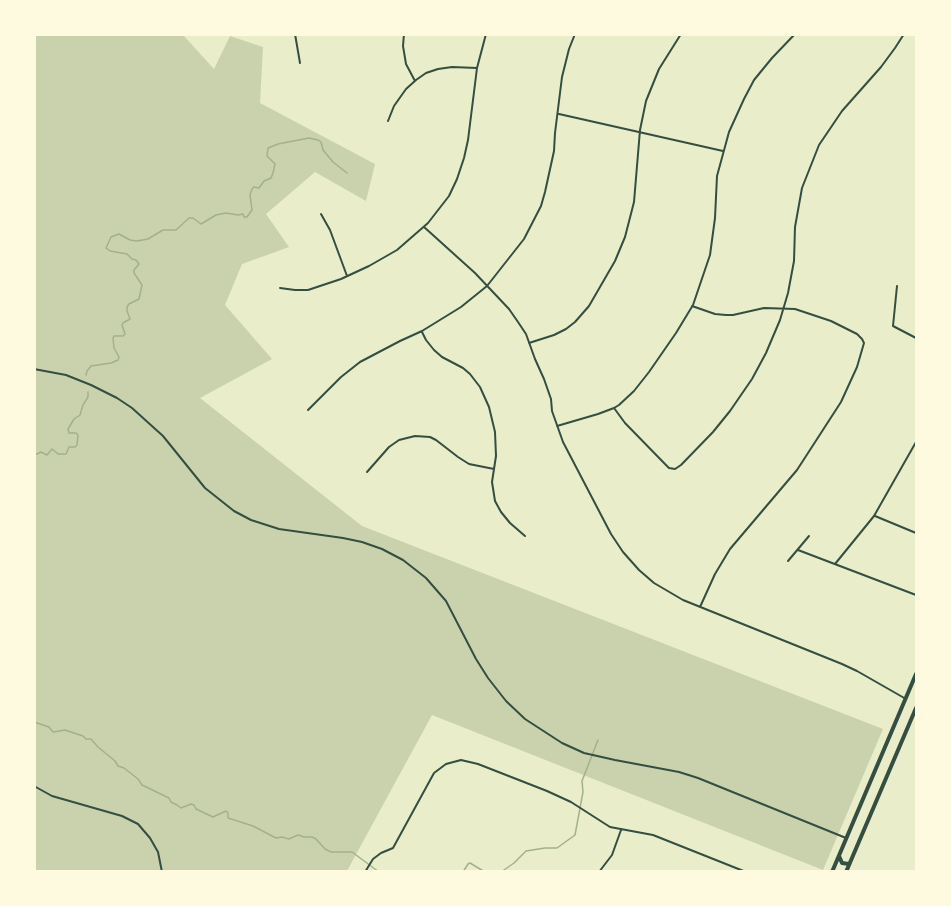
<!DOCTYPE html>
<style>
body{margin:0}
#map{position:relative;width:951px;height:906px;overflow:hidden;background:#e9edc9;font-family:"Exo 2",sans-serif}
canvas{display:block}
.frame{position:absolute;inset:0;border:36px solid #fefae0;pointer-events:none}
</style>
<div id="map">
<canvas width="951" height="906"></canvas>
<div class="frame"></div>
</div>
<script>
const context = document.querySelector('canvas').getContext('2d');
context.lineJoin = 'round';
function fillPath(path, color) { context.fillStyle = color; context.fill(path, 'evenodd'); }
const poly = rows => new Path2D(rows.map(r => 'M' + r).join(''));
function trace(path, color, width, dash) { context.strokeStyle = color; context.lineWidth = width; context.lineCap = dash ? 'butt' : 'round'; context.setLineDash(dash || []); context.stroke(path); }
const green = poly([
 [34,35,183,35,214,69,230,36,263,47,260,103,375,164,366,201,315,172,266,214,289,247,242,264,225,305,272,359,200,398,362,526,883,729,823,870,432,715,347,871,35,871]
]);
const stream = poly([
 [86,375,87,371,91,366,111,363,118,360,119,357,114,348,113,338,114,336,123,336,125,334,122,325,123,323,130,319,127,311,127,307,129,304,139,299,142,285,134,273,134,270,139,264,136,260,132,259,127,254,110,251,106,248,111,237,119,234,130,240,137,241,148,239,163,230,176,230,189,218,193,218,201,224,216,215,226,213,238,215,243,214,244,217,247,217,252,210,250,195,252,189,254,187,259,188,264,181,271,178,273,173,275,164,267,156,268,148,278,144,309,138,318,140,321,142,323,150,333,162,347,173],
 [34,454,37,454,41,452,47,455,52,449,58,454,66,454,69,447,75,447,77,445,78,435,76,433,69,433,68,429,74,419,80,415,83,405,88,397,88,392],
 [34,722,49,727,53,732,65,730,83,736,86,739,91,739,98,747,115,761,118,766,124,768,138,779,142,785,169,798,171,802,177,805,181,808,191,804,194,805,196,809,213,817,226,811,228,813,228,818,253,826,276,838,282,837,289,839,298,835,304,837,312,837,316,839,325,849,331,852,352,852,379,872],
 [463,872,468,864,470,863,485,872],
 [501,872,514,863,526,851,545,848,557,848,575,835,583,792,582,781,598,740]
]);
const minor = poly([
 [295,34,300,63],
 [404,34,403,46,406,64,415,81],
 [559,114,723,151],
 [388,121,394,106,406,89,416,80,426,73,438,69,452,67,477,68],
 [321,214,330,230,347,276],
 [424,227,475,273,509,309,518,322,526,334,535,359,544,379,551,399,552,411,563,442,611,534,623,552,639,570,654,583,683,600,842,664,857,671,906,699],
 [897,286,893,326,916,338],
 [280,288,295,290,308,290,341,279,369,266,397,250,428,223,449,196,457,179,464,158,468,140,477,68,486,34],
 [692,306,715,314,726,315,733,315,764,308,795,309,831,321,857,334,862,339,864,343,857,367,841,402,797,470,730,549,715,574,700,607],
 [422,332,426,340,434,350,442,357,463,368,470,374,480,387,489,407,495,432,496,456,492,482,495,501,501,512,510,523,525,536],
 [529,343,554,335,566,329,575,322,589,306,615,261,625,237,634,202,640,130,646,101,659,69,681,34],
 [34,369,66,375,91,385,117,398,132,408,163,436,205,488,234,511,251,520,279,529,343,538,362,542,382,549,403,560,426,578,446,601,476,659,488,678,506,701,525,719,562,743,584,753,615,760,679,772,698,778,846,838],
 [614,408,625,423,665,464,669,468,675,469,681,465,713,432,730,411,752,379,766,353,780,320,788,293,794,261,795,227,802,188,819,145,842,111,881,67,895,48,904,34],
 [308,410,341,377,360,362,400,341,422,331,461,307,487,286,524,239,541,206,545,192,554,151,555,133,562,77,569,49,575,34],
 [557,426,598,414,614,408,619,405,634,391,649,372,676,333,693,305,710,255,715,218,717,176,729,132,744,99,754,80,772,58,795,34],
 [367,472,389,447,399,440,415,436,430,437,436,440,458,457,469,464,494,469],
 [875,516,916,533],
 [798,550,916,595],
 [788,561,809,536],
 [835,564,874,516,916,442],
 [34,786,52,796,122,816,138,824,150,838,158,852,162,872],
 [365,872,373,859,381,853,393,848,434,773,446,764,461,760,478,764,547,791,571,802,610,827,653,835,746,872],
 [599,872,612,855,621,830]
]);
const primary = poly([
 [839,856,842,863,849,864],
 [832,872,916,674],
 [846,872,916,708]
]);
fillPath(green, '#cad2ad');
trace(stream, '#a3b18a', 1.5);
trace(minor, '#344e41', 2);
trace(primary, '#344e41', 4);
</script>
